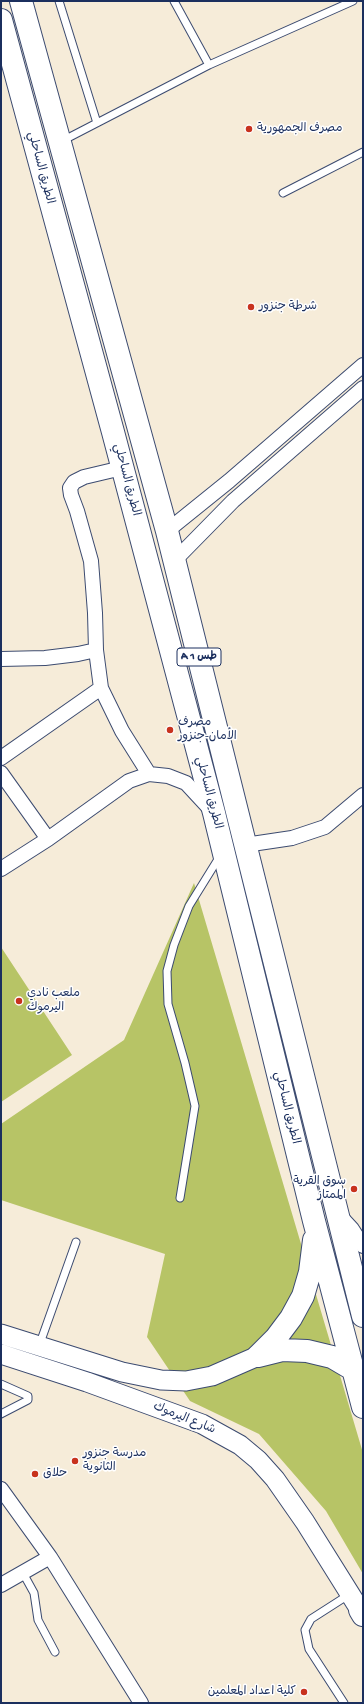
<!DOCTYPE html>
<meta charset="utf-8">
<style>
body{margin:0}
#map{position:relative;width:364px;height:1704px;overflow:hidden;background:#f6ecd9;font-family:"Gochi Hand",sans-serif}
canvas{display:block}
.frame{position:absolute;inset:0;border:2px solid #1b2f5e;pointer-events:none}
</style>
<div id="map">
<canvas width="364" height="1704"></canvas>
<div class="frame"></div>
</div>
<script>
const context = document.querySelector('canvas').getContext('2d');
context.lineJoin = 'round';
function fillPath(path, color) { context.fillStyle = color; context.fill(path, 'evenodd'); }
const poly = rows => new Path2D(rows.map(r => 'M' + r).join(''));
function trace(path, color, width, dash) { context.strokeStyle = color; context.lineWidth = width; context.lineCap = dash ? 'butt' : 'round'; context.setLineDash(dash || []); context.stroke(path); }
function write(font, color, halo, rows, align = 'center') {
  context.font = font + ' "Gochi Hand","Playpen Sans Arabic",sans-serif'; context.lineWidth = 3; context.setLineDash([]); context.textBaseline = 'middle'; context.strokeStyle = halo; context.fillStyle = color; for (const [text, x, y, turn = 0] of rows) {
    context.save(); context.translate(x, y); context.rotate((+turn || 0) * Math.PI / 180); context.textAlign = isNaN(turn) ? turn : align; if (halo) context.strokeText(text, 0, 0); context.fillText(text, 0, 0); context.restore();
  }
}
const green = poly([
 [194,883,363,1453,363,1574,326,1511,259,1434,190,1401,147,1337,165,1254,1,1200,1,1124,124,1040],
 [1,947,72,1055,1,1102]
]);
const service = poly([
 [59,1,97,123],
 [174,1,209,65],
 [62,141,209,65,353,1],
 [283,193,363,152],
 [180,1198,195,1106,185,1063,168,1004,167,971,174,945,189,906,220,856],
 [39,1346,76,1242],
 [1,1384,28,1396,28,1400,1,1414],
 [23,1573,34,1593,38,1620,55,1652],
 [344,1703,309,1649,305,1630,311,1619,350,1594]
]);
const minor = poly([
 [122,468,84,477,74,482,70,488,71,495,77,511,91,561,95,613,96,650,101,688,122,731,149,774],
 [167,531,229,481,363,365],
 [175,560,233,501,363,388],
 [1,659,45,658,78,654,96,650],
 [1,758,101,688],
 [1,773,48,839],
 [245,845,292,838,325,827,363,795],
 [1,869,48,839,129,781,149,774,168,776,186,783,211,810],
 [340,1216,352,1229,363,1246],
 [1,1489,50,1557,141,1703],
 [1,1585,50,1557]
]);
const secondary = poly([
 [1,1334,122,1372,161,1380,186,1381,212,1376,258,1356],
 [1,1354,87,1382,202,1424,240,1445,258,1460,275,1479,305,1522,360,1610]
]);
const trunk = poly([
 [21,1,167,531,363,1316],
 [1,20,113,432,214,813,314,1221,363,1407],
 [258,1356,276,1338,291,1318,303,1296,310,1272,314,1240],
 [258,1356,282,1350,307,1351,332,1357,354,1370,359,1375],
 [360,1610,363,1615]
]);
const markers = [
 [249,129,4,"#c8321e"],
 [251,307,4,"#c8321e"],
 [170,730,4,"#c8321e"],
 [19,1001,4,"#c8321e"],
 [354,1189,4,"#c8321e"],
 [75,1461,4,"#c8321e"],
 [35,1474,4,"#c8321e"],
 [304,1692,4,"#c8321e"]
];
const shields = [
 [199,657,44]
];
const shieldNames = [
 ["A 1 طس",199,657]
];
const poiNames = [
 ["مصرف الجمهورية",257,129],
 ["شرطة جنزور",259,307],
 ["مصرف",178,723],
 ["الأمان-جنزور",178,737],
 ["ملعب نادي",27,994],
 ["اليرموك",27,1008],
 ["سوق القرية",346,1182,"right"],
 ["الممتاز",346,1196,"right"],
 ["مدرسة جنزور",83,1454],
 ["الثانوية",83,1468],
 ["حلاق",43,1474],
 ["كلية اعداد المعلمين",296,1692,"right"]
];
const streetNames = [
 ["الطريق الساحلي",40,168,75],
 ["الطريق الساحلي",126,480,75],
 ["الطريق الساحلي",208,793,75],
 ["الطريق الساحلي",286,1108,76],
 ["شارع اليرموك",184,1419,22]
];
fillPath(green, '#b7c466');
trace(service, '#3c4b70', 9);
trace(minor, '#3c4b70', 16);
trace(secondary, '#3c4b70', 21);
trace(trunk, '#3c4b70', 24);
trace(service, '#fff', 7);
trace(minor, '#fff', 14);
trace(secondary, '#fff', 19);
trace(trunk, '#fff', 22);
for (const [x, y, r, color] of markers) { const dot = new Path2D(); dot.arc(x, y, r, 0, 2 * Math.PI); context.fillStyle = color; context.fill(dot); trace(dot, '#fff', 1.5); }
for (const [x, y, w] of shields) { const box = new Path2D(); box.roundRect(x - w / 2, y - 9, w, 18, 3); context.fillStyle = '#fff'; context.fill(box); trace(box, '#1b2f5e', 1); }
write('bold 11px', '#1b2f5e', null, shieldNames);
write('12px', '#1b2f5e', '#fff', poiNames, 'left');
write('12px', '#1b2f5e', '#fff', streetNames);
</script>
